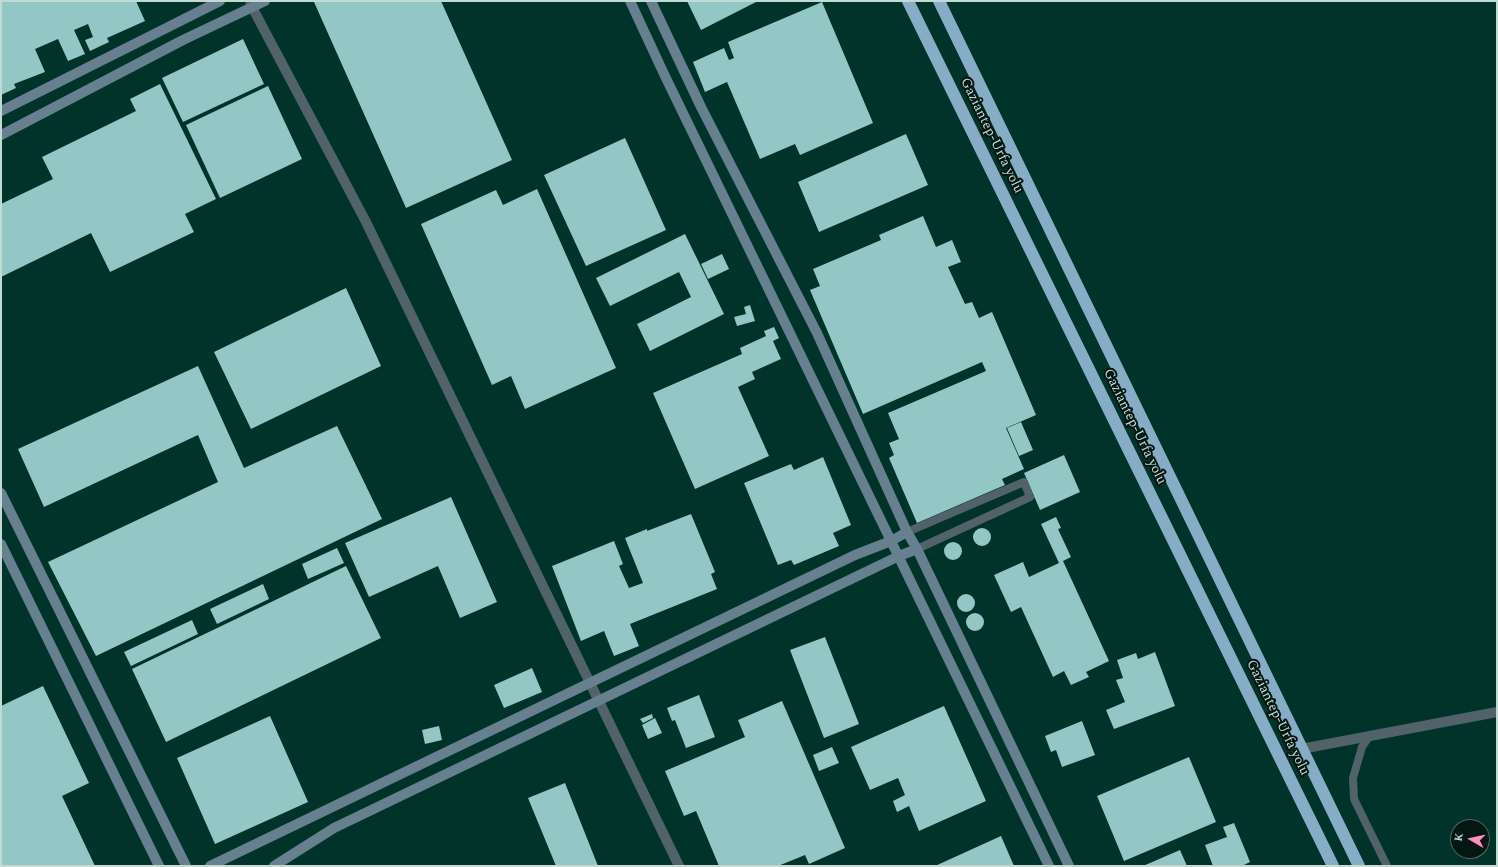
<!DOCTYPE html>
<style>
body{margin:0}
#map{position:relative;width:1498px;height:867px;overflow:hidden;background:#003329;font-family:Spectral,serif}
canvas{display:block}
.frame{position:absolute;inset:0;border:2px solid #c2dad3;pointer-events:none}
.north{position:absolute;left:1450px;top:819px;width:40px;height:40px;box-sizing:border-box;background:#051712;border:1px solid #51655f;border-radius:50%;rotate:279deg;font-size:11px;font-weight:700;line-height:16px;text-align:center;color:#c2dad3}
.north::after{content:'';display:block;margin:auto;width:14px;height:18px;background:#fe8ebc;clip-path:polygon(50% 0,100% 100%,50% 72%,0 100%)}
</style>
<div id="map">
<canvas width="1498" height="867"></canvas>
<div class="frame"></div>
<div class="north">K</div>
</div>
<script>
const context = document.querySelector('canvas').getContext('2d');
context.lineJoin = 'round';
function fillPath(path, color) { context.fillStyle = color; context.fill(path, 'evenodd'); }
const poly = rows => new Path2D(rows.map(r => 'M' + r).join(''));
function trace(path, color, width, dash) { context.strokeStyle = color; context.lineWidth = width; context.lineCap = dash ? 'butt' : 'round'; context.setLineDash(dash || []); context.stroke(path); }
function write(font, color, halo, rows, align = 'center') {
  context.font = font + ' Spectral,serif'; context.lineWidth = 4; context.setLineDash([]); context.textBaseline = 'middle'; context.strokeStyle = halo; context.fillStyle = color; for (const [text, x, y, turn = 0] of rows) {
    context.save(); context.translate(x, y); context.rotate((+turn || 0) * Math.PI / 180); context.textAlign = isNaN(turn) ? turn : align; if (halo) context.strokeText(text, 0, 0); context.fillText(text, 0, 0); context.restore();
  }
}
const building = poly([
 [1,1,136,1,145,21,107,38,109,42,90,51,85,40,93,37,88,24,74,30,85,54,68,61,58,39,35,49,45,72,14,84,16,88,1,95],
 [318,1,441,1,512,160,406,208,314,2],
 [687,1,758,1,701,30],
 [822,2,873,123,800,155,795,144,760,159,727,82,705,92,693,62,724,48,729,60,734,58,728,42],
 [243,39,264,84,183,122,162,78],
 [160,84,216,199,185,214,194,232,110,272,91,233,1,277,1,204,53,179,42,157,136,111,130,99],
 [268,86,302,159,220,198,186,125],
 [906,134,928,185,819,232,798,182],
 [625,138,666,230,586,266,544,175],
 [537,189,616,368,525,409,511,376,492,385,421,224,496,190,503,205],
 [923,216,936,247,952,240,961,262,948,267,965,304,972,302,979,318,992,312,1036,415,1006,428,1024,469,1002,479,1005,485,917,523,889,458,894,455,889,443,899,439,888,413,986,371,982,362,863,414,810,290,820,286,813,269,881,240,879,235],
 [685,234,724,314,650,351,637,324,691,297,679,272,610,306,596,278],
 [722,254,729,269,708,279,701,264],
 [346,288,381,366,251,429,214,352],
 [750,305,755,321,737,326,734,317,746,314,744,307],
 [774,327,779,338,773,341,781,359,752,372,755,379,738,387,769,456,695,489,653,393,742,354,740,348,766,336,764,331],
 [198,366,244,468,337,426,382,519,96,656,48,562,218,482,198,435,44,507,18,449],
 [1021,422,1033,450,1019,456,1007,428],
 [1064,455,1080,492,1040,510,1024,473],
 [823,457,851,525,833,533,839,546,794,565,791,560,778,565,744,483,791,464,794,470],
 [451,497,497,602,460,618,438,566,369,597,345,543],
 [691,514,715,572,711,574,717,589,630,624,639,646,614,656,604,631,581,641,552,566,614,541,623,564,619,566,629,588,643,583,625,538,647,529,647,531],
 [1056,517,1061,528,1058,529,1071,557,1063,561,1109,661,1086,672,1089,677,1071,685,1064,671,1053,677,1021,607,1011,612,994,575,1023,562,1029,577,1059,563,1041,524],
 '973 537a9 9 0 1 1 18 0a9 9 0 1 1-18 0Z',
 '944 551a9 9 0 1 1 18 0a9 9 0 1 1-18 0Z',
 [337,548,344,563,308,579,302,564],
 [346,566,381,638,166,742,132,669],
 [263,584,269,599,217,624,210,609],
 '957 603a9 9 0 1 1 18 0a9 9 0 1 1-18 0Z',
 '966 622a9 9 0 1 1 18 0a9 9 0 1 1-18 0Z',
 [192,620,198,634,131,666,124,652],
 [825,637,859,724,824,738,790,650],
 [1155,652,1175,706,1114,729,1106,710,1125,702,1116,680,1123,678,1117,660,1136,653,1138,659],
 [532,668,542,692,504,708,494,685],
 [43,686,89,783,62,796,95,866,1,866,1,706],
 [699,695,715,737,686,748,675,720,672,721,667,708],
 [782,701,845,848,809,864,805,855,778,866,719,866,696,811,684,816,665,771,745,737,738,720],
 [944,706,986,801,919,831,909,806,897,812,893,801,905,795,898,778,870,790,851,747],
 [652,714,653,718,643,723,640,719],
 [270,716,308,802,215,844,177,758],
 [655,718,662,733,648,739,642,725],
 [1082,721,1095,755,1062,767,1056,750,1051,752,1045,736],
 [439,726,442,740,425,744,422,730],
 [832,747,839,763,819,771,813,755],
 [1189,757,1216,822,1124,861,1097,796],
 [565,783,598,866,556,866,528,798],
 [1234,823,1250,862,1244,865,1244,866,1213,866,1205,845,1227,837,1223,827],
 [1001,836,1014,866,935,866],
 [1180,850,1187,866,1143,866]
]);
const lane = poly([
 [907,532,1024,482,1030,497,917,549],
 [1370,735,1362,747,1353,778,1354,799,1387,866]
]);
const street = poly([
 [250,1,252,7,365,220,679,866],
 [1301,749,1497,712]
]);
const secondary = poly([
 [630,1,664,74,1049,866],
 [651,1,701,107,817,333,907,532,917,549,1069,866],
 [1,111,220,1],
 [1,135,183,40,265,1],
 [1,493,186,866],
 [1,544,159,866],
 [210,866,855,555,891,541,907,532],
 [274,866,334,828,899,556,917,549]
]);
const highway = poly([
 [908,1,1333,866],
 [939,1,1359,866]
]);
const streetNames = [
 ["Gaziantep-Urfa yolu",991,136,64],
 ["Gaziantep-Urfa yolu",1134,427,64],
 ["Gaziantep-Urfa yolu",1277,718,64]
];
fillPath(building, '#92c7c6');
trace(lane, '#52626b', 8);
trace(street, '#52626b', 10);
trace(secondary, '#678090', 10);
trace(highway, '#86adc5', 12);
write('14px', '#c2dad3', '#051712', streetNames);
</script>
